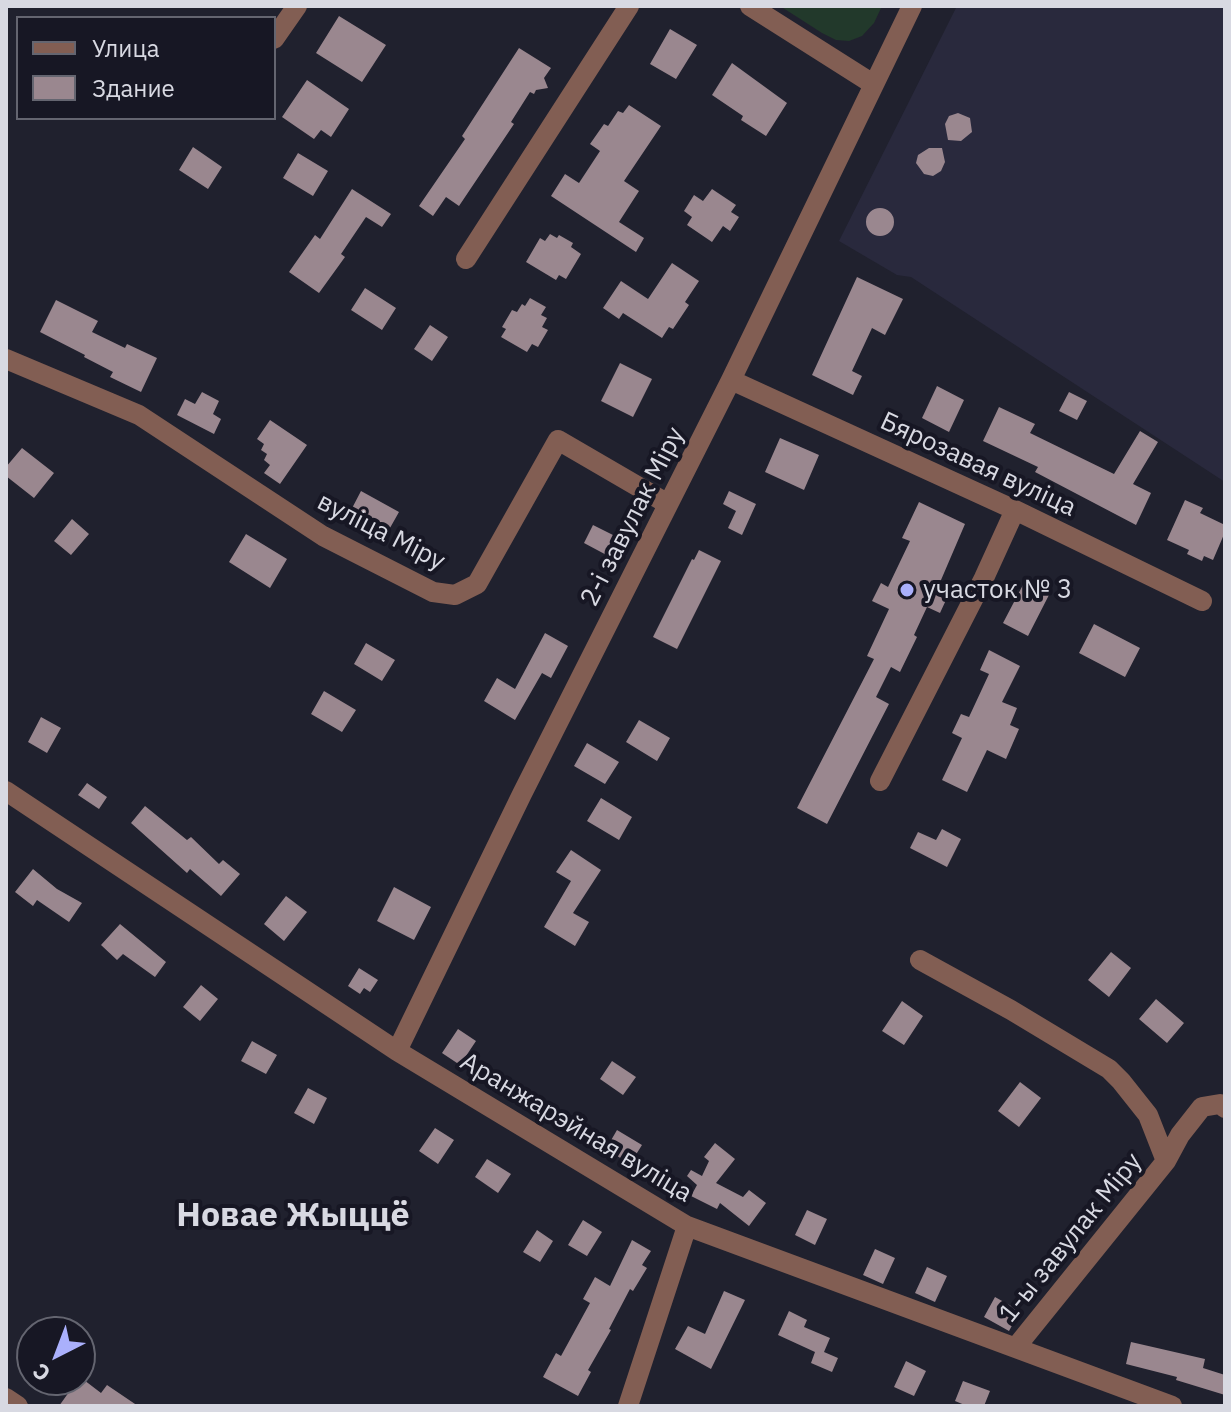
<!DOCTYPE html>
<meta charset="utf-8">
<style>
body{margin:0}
#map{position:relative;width:1231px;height:1412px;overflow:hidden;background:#20212e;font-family:"IBM Plex Sans",sans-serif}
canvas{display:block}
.frame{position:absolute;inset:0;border:8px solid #d8d9e2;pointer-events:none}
.legend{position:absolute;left:16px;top:16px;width:260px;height:104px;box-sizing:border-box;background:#171724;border:2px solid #646570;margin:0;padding:10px 14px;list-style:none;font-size:24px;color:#d8d9e2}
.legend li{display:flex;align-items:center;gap:16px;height:40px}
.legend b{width:40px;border:2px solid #646570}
.north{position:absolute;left:16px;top:1316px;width:80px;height:80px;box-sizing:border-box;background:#171724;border:2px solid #646570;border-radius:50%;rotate:222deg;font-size:22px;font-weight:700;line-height:32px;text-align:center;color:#d8d9e2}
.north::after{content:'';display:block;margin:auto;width:28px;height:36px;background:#aab0fc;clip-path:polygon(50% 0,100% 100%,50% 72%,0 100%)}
</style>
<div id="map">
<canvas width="1231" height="1412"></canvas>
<div class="frame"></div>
<ul class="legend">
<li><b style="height:10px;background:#825e53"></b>Улица</li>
<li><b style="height:22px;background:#9a878f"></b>Здание</li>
</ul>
<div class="north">С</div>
</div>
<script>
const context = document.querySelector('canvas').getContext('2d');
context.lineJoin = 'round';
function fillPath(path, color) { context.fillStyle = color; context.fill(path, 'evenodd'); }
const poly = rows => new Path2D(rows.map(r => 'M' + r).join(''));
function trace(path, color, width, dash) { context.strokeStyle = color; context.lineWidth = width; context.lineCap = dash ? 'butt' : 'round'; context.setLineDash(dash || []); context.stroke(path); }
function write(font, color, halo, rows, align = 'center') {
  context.font = font + ' "IBM Plex Sans",sans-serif'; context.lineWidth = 8; context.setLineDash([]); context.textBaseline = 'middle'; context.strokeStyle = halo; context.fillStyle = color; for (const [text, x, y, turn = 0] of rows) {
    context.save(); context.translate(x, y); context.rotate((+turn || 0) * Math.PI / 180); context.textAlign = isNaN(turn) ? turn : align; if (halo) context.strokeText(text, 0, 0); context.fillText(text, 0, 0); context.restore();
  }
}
const built = poly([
 [957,6,1225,6,1225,482,911,277,897,275,839,241]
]);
const green = poly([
 [780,6,882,6,874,23,862,36,849,41,836,40,822,33]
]);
const building = poly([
 [339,16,386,45,362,82,316,53],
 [670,29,697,45,676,79,650,64],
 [519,48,551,68,544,78,548,88,536,90,534,94,530,92,511,122,514,124,459,206,446,197,433,216,419,206,465,139,462,136],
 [732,63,787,103,766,136,741,120,743,116,712,95],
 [307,80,349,109,331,137,321,130,314,139,282,117],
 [629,105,661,126,624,181,639,191,619,222,644,238,636,252,551,196,565,174,579,183,600,151,590,144,604,124,608,126,618,111,623,113],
 [958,113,970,118,972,132,961,141,948,140,945,124,949,116],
 [193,147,222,167,208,189,179,170],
 [929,148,942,148,945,162,941,171,933,176,924,174,916,163,918,155],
 [298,153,328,171,313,196,283,178],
 [352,189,391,214,382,227,366,217,341,254,345,257,319,293,289,272,315,235,320,239],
 [712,189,736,205,731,212,739,217,730,231,723,226,712,242,687,225,692,217,684,211,694,195,703,201],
 '866 222a14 14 0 1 1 28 0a14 14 0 1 1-28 0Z',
 [550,234,557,238,559,235,573,243,571,247,581,254,566,279,559,275,556,280,526,262,540,238,545,241],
 [672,263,699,281,685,302,689,305,673,329,669,327,662,338,623,313,619,319,603,308,621,281,648,299],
 [857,277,903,299,885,335,872,328,852,371,862,376,853,395,812,375],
 [365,288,396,308,382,330,351,310],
 [530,298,546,307,541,315,547,318,542,327,548,330,538,347,532,344,527,352,501,337,506,329,502,327,512,310,517,312,522,304,525,306],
 [56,300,98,321,92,332,125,348,127,344,157,358,141,392,110,377,113,372,84,357,85,355,40,332],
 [430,325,448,337,432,361,414,349],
 [620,363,652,379,633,417,601,401],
 [937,386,964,400,949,432,922,418],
 [202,392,219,401,213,414,221,419,214,434,177,415,185,399,195,404],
 [1069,392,1087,401,1077,420,1059,411],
 [999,407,1035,424,1030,433,1114,474,1140,431,1158,442,1133,484,1151,493,1136,525,1035,472,1038,467,983,441],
 [270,420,307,445,280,484,264,473,270,465,264,460,267,454,261,450,264,444,257,439],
 [780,438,819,455,804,490,765,472],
 [22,448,54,473,34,498,6,476,6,467],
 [361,491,399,512,386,535,349,514],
 [729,491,756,504,742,535,728,528,736,511,723,504],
 [1185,500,1203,508,1200,513,1225,525,1225,532,1213,560,1204,556,1202,561,1187,554,1189,550,1167,540],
 [919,502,965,524,935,594,946,600,940,613,927,607,914,635,917,637,900,672,891,667,876,697,889,704,827,824,797,808,874,659,867,656,889,609,872,601,881,583,888,587,910,541,902,538],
 [72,519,89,534,71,555,54,541],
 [593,525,623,540,614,559,584,543],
 [246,534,287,559,270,588,229,562],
 [699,550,721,561,677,649,653,637,692,559,694,560],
 [1025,581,1050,593,1028,636,1003,623],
 [1094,624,1140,648,1125,677,1079,653],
 [545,633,568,646,551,678,542,673,515,720,484,701,497,678,515,689],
 [366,643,395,660,382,681,354,664],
 [989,650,1020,666,1002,702,1017,708,1010,725,1019,729,1006,759,987,750,967,792,942,780,962,738,952,733,961,714,969,717,989,674,980,670],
 [324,691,356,710,342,732,311,714],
 [41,717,61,728,47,753,28,742],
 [639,720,670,738,657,761,626,742],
 [587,743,619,762,605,784,574,766],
 [87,783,107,797,99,809,78,795],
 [601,798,632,817,619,840,587,821],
 [145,806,187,840,191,837,219,864,223,860,240,874,221,896,190,869,187,873,131,823],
 [942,829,961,839,947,867,910,848,918,832,936,840],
 [571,850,601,870,573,913,589,922,575,946,544,927,571,881,556,872],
 [33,869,57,889,82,903,69,922,37,900,33,906,15,892],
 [394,887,431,907,414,940,377,921],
 [286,896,307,912,284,941,264,924],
 [120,924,166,962,155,977,123,954,117,960,101,945],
 [1111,952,1131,968,1109,997,1088,980],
 [359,968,378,980,370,992,364,988,360,994,348,986],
 [201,985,218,999,200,1021,183,1007],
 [1156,999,1184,1023,1167,1043,1139,1019],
 [902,1001,923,1016,904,1045,882,1031],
 [458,1029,476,1041,460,1065,442,1053],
 [252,1041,277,1055,266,1074,241,1061],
 [612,1061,636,1077,623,1095,600,1079],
 [1020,1082,1041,1098,1019,1127,998,1111],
 [308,1088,327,1098,314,1124,294,1113],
 [435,1128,454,1140,438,1164,419,1151],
 [617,1130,642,1145,630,1164,606,1149],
 [715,1143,735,1159,716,1183,743,1197,749,1190,766,1203,749,1226,720,1203,717,1209,691,1196,697,1185,687,1176,691,1170,702,1176,709,1161,704,1157],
 [487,1159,511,1174,498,1193,475,1177],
 [807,1210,827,1219,815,1245,795,1235],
 [583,1220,602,1232,587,1256,568,1245],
 [537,1230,553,1241,540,1262,523,1252],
 [632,1240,651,1251,642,1265,647,1268,633,1291,630,1289,609,1329,611,1330,588,1370,591,1372,578,1396,543,1377,556,1353,561,1356,590,1303,583,1299,595,1277,610,1286],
 [875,1249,895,1258,883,1284,863,1275],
 [927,1267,947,1276,935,1302,915,1293],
 [724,1291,745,1300,711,1369,675,1349,688,1326,705,1334],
 [995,1297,1020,1311,1009,1331,984,1317],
 [789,1311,807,1320,804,1327,830,1338,824,1352,838,1358,832,1372,811,1363,815,1352,778,1335],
 [1131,1342,1205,1359,1203,1368,1225,1375,1225,1395,1176,1380,1177,1377,1126,1364],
 [906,1361,926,1371,914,1396,894,1387],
 [52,1380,84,1380,101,1393,107,1385,138,1406,59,1406,69,1392],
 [963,1381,990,1391,984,1406,967,1406,955,1401]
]);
const minor = poly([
 [750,6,873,84],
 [274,39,297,6],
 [466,259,629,6],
 [6,359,139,415,323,536,433,592,455,595,477,584,558,440,668,504],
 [731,380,1015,510,1202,601],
 [880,781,984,578,1015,510],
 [6,791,397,1051,687,1226,1172,1406],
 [920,960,1011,1010,1109,1069,1121,1081,1148,1115,1166,1161],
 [397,1051,522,794,731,380,912,6],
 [1016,1347,1166,1161,1180,1135,1202,1107,1220,1104,1225,1108],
 [6,1398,18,1406],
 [628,1406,687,1226]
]);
const markers = [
 [907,590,8,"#aab0fc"]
];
const streetNames = [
 ["Бярозавая вуліца",978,465,25],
 ["2-і завулак Міру",633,517,-63],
 ["вуліца Міру",381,532,27],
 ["Аранжарэйная вуліца",576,1128,31],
 ["1-ы завулак Міру",1071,1238,-51]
];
const poiNames = [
 ["участок № 3",923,590]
];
const districtNames = [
 ["Новае Жыццё",293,1216]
];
fillPath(built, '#29293d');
fillPath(green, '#22392b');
fillPath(building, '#9a878f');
trace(minor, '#825e53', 20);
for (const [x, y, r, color] of markers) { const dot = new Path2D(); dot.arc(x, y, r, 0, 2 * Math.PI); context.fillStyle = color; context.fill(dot); trace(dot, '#171724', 3); }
write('26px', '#d8d9e2', '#171724', streetNames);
write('26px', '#d8d9e2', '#171724', poiNames, 'left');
write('bold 34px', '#d8d9e2', '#171724', districtNames);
</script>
